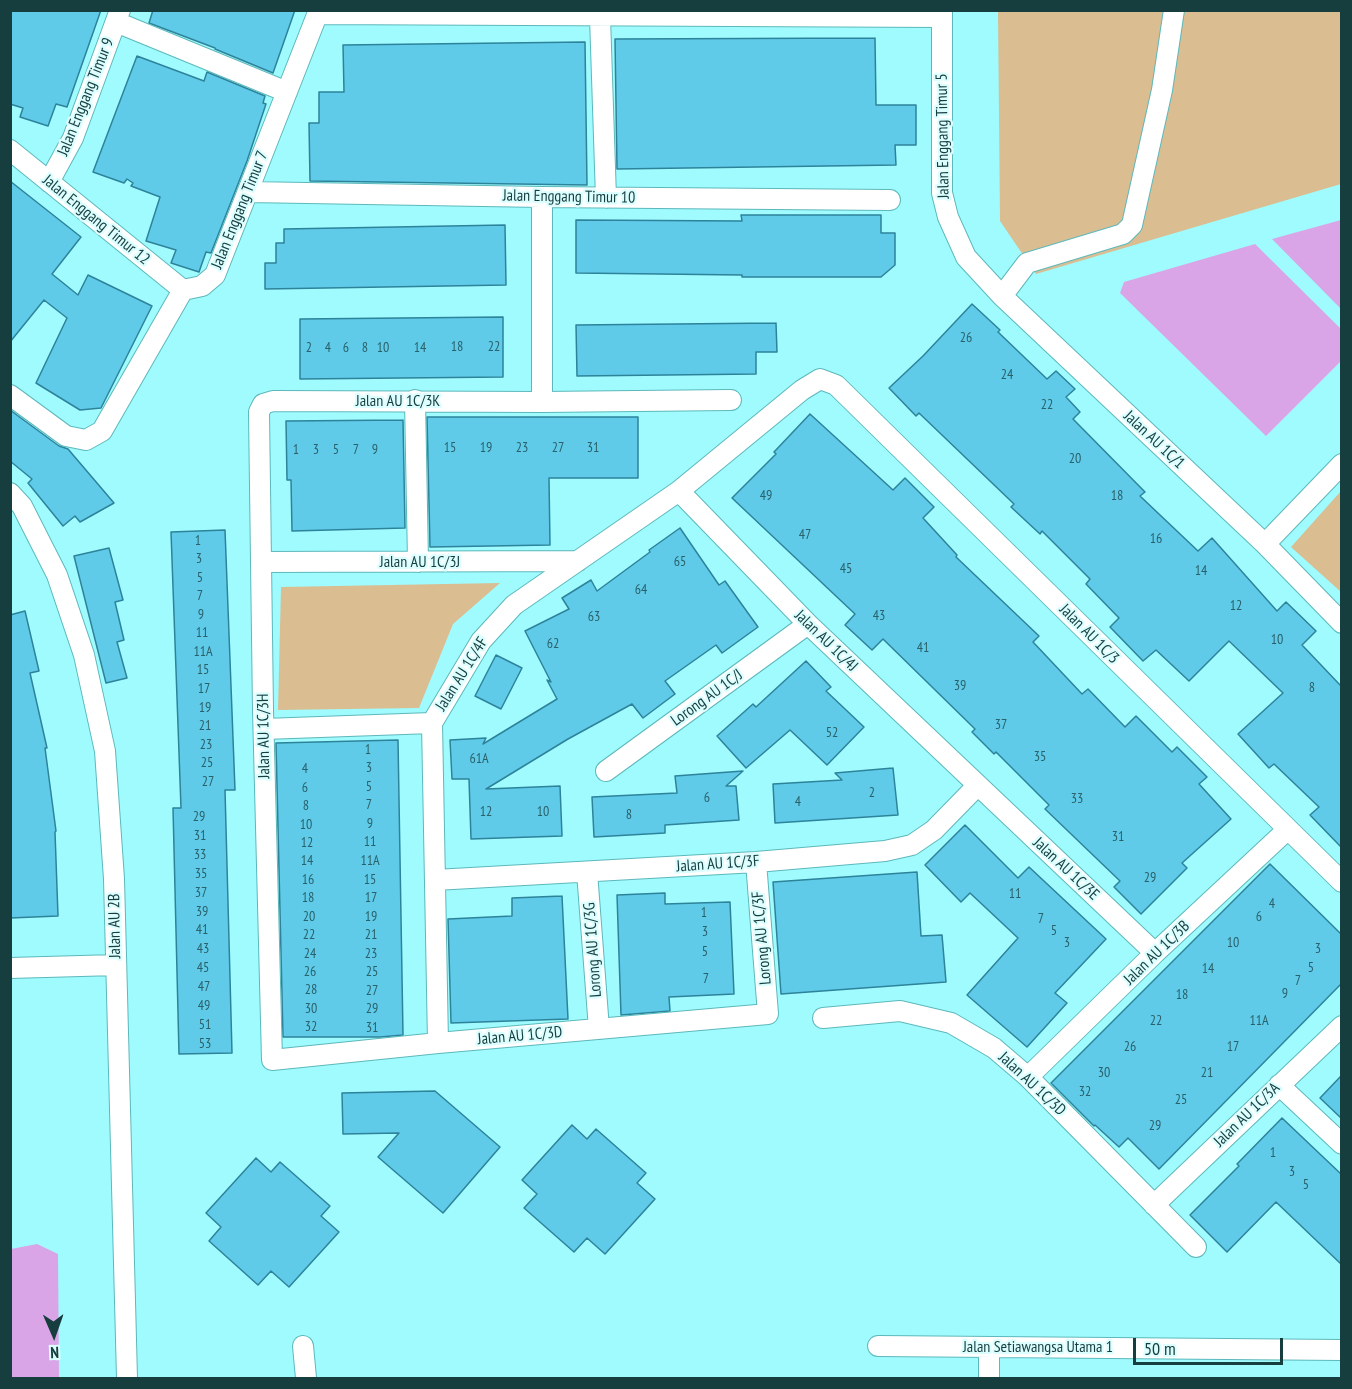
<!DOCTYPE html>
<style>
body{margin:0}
#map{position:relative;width:1352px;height:1389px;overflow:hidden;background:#a0fbfe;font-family:"PT Sans Narrow",sans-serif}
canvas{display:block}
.frame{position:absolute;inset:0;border:12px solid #173e3f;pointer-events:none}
.north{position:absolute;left:24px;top:1305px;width:60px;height:60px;-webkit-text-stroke:4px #dcfeff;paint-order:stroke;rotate:178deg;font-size:16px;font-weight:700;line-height:24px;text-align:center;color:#173e3f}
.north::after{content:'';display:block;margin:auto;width:21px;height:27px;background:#173e3f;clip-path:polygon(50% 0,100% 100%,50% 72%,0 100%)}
.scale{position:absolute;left:1133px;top:1338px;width:150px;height:27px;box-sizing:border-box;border:3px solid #173e3f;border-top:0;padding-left:8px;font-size:18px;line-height:21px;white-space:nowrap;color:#173e3f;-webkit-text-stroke:4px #dcfeff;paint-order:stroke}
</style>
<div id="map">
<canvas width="1352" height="1389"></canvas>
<div class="frame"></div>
<div class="north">N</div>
<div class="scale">50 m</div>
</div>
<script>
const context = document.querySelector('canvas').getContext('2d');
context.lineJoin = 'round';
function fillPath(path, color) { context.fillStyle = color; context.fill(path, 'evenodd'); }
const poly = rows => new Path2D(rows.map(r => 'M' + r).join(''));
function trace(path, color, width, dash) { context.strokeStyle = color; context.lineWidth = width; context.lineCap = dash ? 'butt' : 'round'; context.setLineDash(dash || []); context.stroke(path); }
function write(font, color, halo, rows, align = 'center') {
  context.font = font + ' "PT Sans Narrow",sans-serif'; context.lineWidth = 4.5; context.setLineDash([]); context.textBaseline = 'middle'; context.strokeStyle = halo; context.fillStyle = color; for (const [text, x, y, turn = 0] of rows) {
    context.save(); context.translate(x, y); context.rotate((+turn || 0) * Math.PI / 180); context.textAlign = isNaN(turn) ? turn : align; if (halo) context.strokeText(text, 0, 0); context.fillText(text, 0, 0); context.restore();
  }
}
const green = poly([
 [998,11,1341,11,1341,184,1036,274,1000,221],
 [1341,491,1341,592,1291,547],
 [500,583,453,624,419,708,278,710,281,587]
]);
const water = poly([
 [1341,220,1342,220,1341,309,1272,239],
 [1255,244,1341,329,1341,361,1266,436,1120,293,1124,282],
 [37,1244,58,1254,59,1378,11,1378,11,1249]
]);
const building = poly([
 [10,10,101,10,67,107,56,104,48,126,20,117,23,108,10,104,10,10],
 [153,10,295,10,273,73,215,49,215,48,149,23,153,10],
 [875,38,876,105,916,105,916,145,895,145,896,165,617,169,615,39,875,38],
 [585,42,587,185,310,181,309,123,319,123,319,92,344,92,343,45,585,42],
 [137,56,204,81,207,72,265,96,263,103,266,104,247,161,211,253,206,252,199,272,171,263,176,250,146,241,160,197,131,186,133,183,127,179,124,183,93,172,137,56],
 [10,181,81,237,52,274,78,295,88,275,152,306,101,408,80,410,36,383,67,318,44,300,10,342,10,181],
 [741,215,881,215,881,233,895,233,895,265,881,277,742,277,742,275,576,273,576,220,742,221,741,215],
 [505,225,506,285,265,289,265,263,276,263,276,243,284,243,284,229,505,225],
 [972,304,1000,330,998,332,1047,379,1056,371,1075,389,1066,397,1080,412,1073,419,1145,492,1140,496,1198,551,1212,538,1277,611,1286,602,1316,631,1302,645,1341,686,1341,847,1310,815,1319,807,1274,764,1269,768,1238,734,1283,693,1229,641,1189,681,1156,650,1143,661,1110,627,1119,618,1086,584,1090,579,1042,531,1040,534,1011,507,1014,504,919,413,916,416,889,388,923,356,972,304],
 [503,317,503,377,300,379,300,319,503,317],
 [776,323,777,352,756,352,756,374,577,376,576,325,776,323],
 [10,410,59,446,68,449,114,503,80,522,75,516,63,526,28,483,32,479,10,461,10,410],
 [810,414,893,490,905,478,934,507,923,518,957,555,956,557,1039,636,1033,642,1082,694,1088,689,1125,727,1136,716,1172,752,1177,747,1207,777,1199,784,1231,819,1182,863,1187,868,1141,914,1114,887,1120,881,1045,809,1049,805,996,752,994,754,972,732,975,729,883,639,872,650,845,625,855,614,732,498,776,454,774,452,810,414],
 [427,417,638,417,638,478,549,478,550,545,430,547,427,417],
 [403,420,405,528,292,531,291,480,287,480,286,421,403,420],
 [680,528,719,585,725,581,758,627,722,653,716,645,665,681,675,694,643,718,632,704,568,739,486,789,560,786,562,836,471,839,469,779,452,779,450,740,486,738,483,744,557,699,547,680,551,682,525,631,569,609,562,598,591,580,597,591,650,552,649,550,680,528],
 [225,530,235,790,225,790,232,1053,179,1054,173,808,181,808,171,532,225,530],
 [109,548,123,600,115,602,124,640,117,642,127,678,106,683,74,556,109,548],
 [25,611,39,671,30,673,47,748,45,748,56,831,55,832,58,916,10,918,10,615,25,611],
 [496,655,522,668,501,709,475,696,496,655],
 [806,661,831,687,826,691,864,727,827,765,790,730,746,768,717,736,753,704,756,707,806,661],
 [398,740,403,1035,380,1037,283,1037,276,743,398,740],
 [893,768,898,815,775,823,773,784,842,780,835,773,893,768],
 [743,771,726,786,736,786,739,820,665,825,665,833,594,837,592,797,677,793,675,776,743,771],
 [965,825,1018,878,1029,867,1106,939,1055,993,1067,1003,1027,1047,967,995,1018,938,970,893,961,902,925,865,965,825],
 [1270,864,1341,934,1341,984,1159,1169,1128,1138,1119,1147,1095,1125,1094,1126,1051,1083,1270,864],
 [917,872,921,936,942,935,946,982,781,994,773,882,917,872],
 [665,893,665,904,730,902,734,994,669,997,670,1011,621,1015,617,895,665,893],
 [562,896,568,1019,451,1023,448,919,512,916,512,898,562,896],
 [1341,1076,1341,1118,1320,1098,1341,1076],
 [435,1091,500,1147,443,1213,378,1157,399,1133,343,1134,342,1093,435,1091],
 [1282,1118,1341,1174,1341,1264,1276,1202,1227,1252,1190,1215,1239,1166,1237,1164,1282,1118],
 [572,1125,587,1139,596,1129,646,1173,637,1183,655,1199,605,1254,587,1238,574,1252,524,1208,537,1194,522,1180,572,1125],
 [256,1158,271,1172,280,1162,330,1206,321,1216,339,1232,289,1287,271,1271,258,1285,209,1241,221,1227,206,1213,256,1158]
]);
const minor = poly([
 [942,10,942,193,948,217,966,257,1002,296,1265,544,1342,623],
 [318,14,942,17],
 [600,17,606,198],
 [116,22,287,92],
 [10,150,183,290],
 [49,182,73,138,120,10],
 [248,192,542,197,890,200],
 [542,197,542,402],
 [1002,296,1027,263,1123,234,1132,225,1162,90,1174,10],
 [10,395,66,436,86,440,102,431,183,290,202,286,215,275,319,10],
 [415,400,418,562],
 [731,400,542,402,273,401,263,404,259,412,263,710,272,1060,438,1043,768,1014,756,862],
 [679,491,808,624,1155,953],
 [10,493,22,506,57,575,84,655,105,751,114,879,127,1378],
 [1265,544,1342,464],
 [261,562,578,561],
 [264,729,432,723],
 [606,771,808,624],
 [587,872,599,1029],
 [435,880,756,862,885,851,912,845,934,830,977,786],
 [10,968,116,965],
 [823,1018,900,1011,951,1023,994,1048,1028,1077,1196,1247],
 [438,1043,432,723,481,641,514,605,679,491,802,390,820,379,836,385,1342,882],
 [1028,1077,1155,953,1287,830],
 [1279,1085,1342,1144],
 [1154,1205,1342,1026],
 [303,1346,306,1378],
 [878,1346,1342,1350],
 [989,1378,989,1347]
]);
const numberNames = [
 ["26",966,338],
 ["18",457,347],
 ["22",494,347],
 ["2",309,348],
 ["4",328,348],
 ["6",346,348],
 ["8",365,348],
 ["10",383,348],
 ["14",420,348],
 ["24",1007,375],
 ["22",1047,405],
 ["15",450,448],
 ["19",486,448],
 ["23",522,448],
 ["27",558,448],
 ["31",593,448],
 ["1",296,450],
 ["3",316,450],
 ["5",336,450],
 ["7",356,450],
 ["9",375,450],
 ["20",1075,459],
 ["49",766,496],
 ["18",1117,496],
 ["47",805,535],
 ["16",1156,539],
 ["1",198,541],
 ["3",199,559],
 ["65",680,562],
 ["45",846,569],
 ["14",1201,571],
 ["5",200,578],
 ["64",641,590],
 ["7",200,596],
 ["12",1236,606],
 ["9",201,615],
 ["43",879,616],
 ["63",594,617],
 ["11",202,633],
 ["10",1277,640],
 ["62",553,644],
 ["41",923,648],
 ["11A",203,652],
 ["15",203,670],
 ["39",960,686],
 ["8",1312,688],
 ["17",204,689],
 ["19",205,708],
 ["37",1001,725],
 ["21",205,726],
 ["52",832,733],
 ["23",206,745],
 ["1",368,750],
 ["35",1040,757],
 ["61A",479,759],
 ["25",207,763],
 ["3",369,768],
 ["4",305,769],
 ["27",208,782],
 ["5",369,787],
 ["6",305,788],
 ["2",872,793],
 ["6",707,798],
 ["33",1077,799],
 ["4",798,802],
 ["7",369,805],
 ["8",306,806],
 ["12",486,812],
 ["10",543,812],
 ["8",629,815],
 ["29",199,817],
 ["9",370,824],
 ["10",306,825],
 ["31",200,836],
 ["31",1118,837],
 ["11",370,842],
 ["12",307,843],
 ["33",200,855],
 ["14",307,861],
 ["11A",370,861],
 ["35",201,874],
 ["29",1150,878],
 ["16",308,880],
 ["15",370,880],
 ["37",201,893],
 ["11",1015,894],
 ["18",308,898],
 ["17",371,898],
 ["4",1272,904],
 ["39",202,912],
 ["1",704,913],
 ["20",309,917],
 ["19",371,917],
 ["6",1259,917],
 ["7",1041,919],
 ["41",202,930],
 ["5",1054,931],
 ["3",705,932],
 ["22",309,935],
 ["21",371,935],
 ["3",1067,943],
 ["10",1233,943],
 ["43",203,949],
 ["3",1318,949],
 ["5",705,952],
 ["24",310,954],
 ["23",371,954],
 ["45",203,968],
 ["5",1311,968],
 ["14",1208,969],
 ["26",310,972],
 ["25",372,972],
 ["7",706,979],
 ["7",1298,981],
 ["47",204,987],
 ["28",311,990],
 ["27",372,991],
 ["9",1285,994],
 ["18",1182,995],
 ["49",204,1006],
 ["30",311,1009],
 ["29",372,1009],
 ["22",1156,1021],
 ["11A",1259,1021],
 ["51",205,1025],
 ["32",311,1027],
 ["31",372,1028],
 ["53",205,1044],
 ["26",1130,1047],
 ["17",1233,1047],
 ["30",1104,1073],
 ["21",1207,1073],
 ["32",1085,1092],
 ["25",1181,1100],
 ["29",1155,1126],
 ["1",1273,1153],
 ["3",1292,1172],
 ["5",1306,1185]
];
const streetNames = [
 ["Jalan Enggang Timur 9",86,97,-68],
 ["Jalan Enggang Timur 5",943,136,-91],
 ["Jalan Enggang Timur 10",569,197,1],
 ["Jalan Enggang Timur 7",240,210,-68],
 ["Jalan Enggang Timur 12",96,220,39],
 ["Jalan AU 1C/3K",398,401],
 ["Jalan AU 1C/1",1154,440,43],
 ["Jalan AU 1C/3J",420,562],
 ["Jalan AU 1C/3",1089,634,45],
 ["Jalan AU 1C/4J",826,641,44],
 ["Jalan AU 1C/4F",462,674,-58],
 ["Lorong AU 1C/J",707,698,-36],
 ["Jalan AU 1C/3H",264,736,-91],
 ["Jalan AU 1C/3F",718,864,-4],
 ["Jalan AU 1C/3E",1066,869,43],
 ["Jalan AU 2B",115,926,-91],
 ["Lorong AU 1C/3F",762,938,-95],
 ["Lorong AU 1C/3G",593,950,-94],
 ["Jalan AU 1C/3B",1157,953,-44],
 ["Jalan AU 1C/3D",520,1036,-5],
 ["Jalan AU 1C/3D",1032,1084,43],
 ["Jalan AU 1C/3A",1247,1115,-44],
 ["Jalan Setiawangsa Utama 1",1038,1347]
];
fillPath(green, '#dabd91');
fillPath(water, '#d9a5e7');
fillPath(building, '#60cbe9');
trace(building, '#2d839a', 1.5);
trace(minor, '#5db8bb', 22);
trace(minor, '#fff', 20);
write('14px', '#29616a', null, numberNames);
write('16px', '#173e3f', '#dcfeff', streetNames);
</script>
